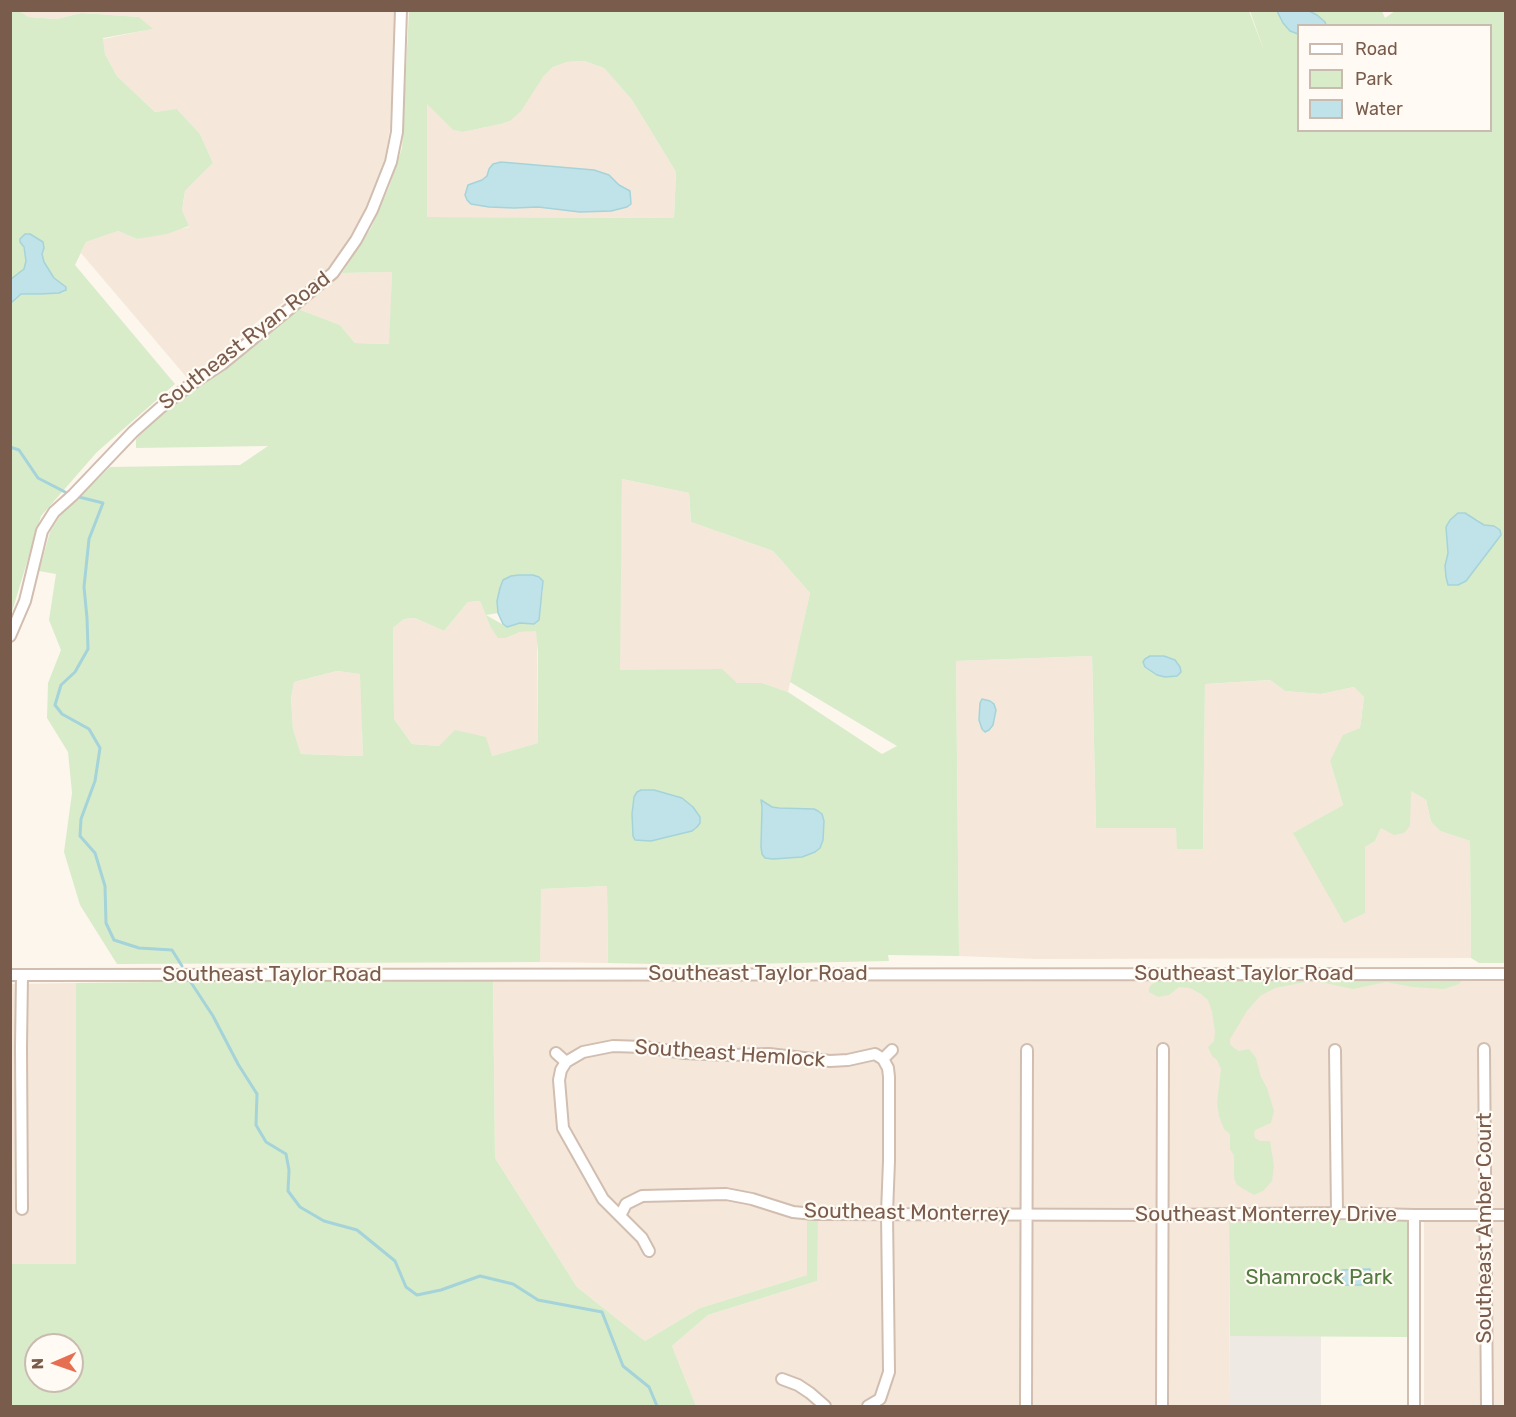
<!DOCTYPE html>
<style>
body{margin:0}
#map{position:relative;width:1516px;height:1417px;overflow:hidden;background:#fdf6ec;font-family:Rubik,sans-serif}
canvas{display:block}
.frame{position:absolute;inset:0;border:12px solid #7a5c4d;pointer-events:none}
.legend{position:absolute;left:1297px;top:24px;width:195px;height:108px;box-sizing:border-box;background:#fffaf3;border:2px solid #cabbb1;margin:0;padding:8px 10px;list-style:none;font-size:18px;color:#7a5c4d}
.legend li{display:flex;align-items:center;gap:12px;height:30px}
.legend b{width:30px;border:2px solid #cabbb1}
.north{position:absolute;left:24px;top:1333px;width:60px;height:60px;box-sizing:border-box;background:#fffaf3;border:2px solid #cabbb1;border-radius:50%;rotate:268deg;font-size:16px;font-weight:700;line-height:24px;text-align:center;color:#7a5c4d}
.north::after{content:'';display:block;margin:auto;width:21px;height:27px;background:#e76f51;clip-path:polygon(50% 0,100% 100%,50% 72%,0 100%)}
</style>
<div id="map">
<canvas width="1516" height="1417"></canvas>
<div class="frame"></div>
<ul class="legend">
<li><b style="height:8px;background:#fff"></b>Road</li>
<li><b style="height:16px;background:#d8ecc9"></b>Park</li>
<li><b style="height:16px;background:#bfe3e8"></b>Water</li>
</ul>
<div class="north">N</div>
</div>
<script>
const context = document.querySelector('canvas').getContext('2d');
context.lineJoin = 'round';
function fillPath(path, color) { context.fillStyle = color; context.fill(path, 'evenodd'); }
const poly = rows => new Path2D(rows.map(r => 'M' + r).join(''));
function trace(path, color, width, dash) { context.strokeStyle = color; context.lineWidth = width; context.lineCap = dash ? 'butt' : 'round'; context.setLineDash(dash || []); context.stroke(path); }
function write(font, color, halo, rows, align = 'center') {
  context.font = font + ' Rubik,sans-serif'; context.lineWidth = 4.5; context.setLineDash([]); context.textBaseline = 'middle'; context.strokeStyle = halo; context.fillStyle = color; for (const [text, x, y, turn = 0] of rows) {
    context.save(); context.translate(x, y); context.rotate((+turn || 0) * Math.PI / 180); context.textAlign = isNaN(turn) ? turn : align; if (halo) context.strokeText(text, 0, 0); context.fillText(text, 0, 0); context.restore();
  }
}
const residential = poly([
 [19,11,395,11,390,128,386,156,368,206,353,231,338,257,320,276,262,318,188,379,81,253,86,242,118,231,137,239,189,227,182,210,185,191,213,163,200,134,178,110,155,112,117,76,105,54,103,39,152,29,139,17,82,13,56,19,29,17],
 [584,61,604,68,632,100,676,172,674,218,427,217,427,103,453,130,463,132,501,124,510,121,543,77,553,67,567,62],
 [392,272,390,344,355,343,340,325,298,309,342,273],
 [622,479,689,493,691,522,773,551,810,593,788,692,762,683,737,683,619,670],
 [480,601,490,626,506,638,520,632,537,630,538,743,492,756,439,746,412,744,394,719,393,628,404,619,415,618,444,631,468,602],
 [1092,656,1096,828,1176,828,1178,849,1203,848,1205,684,1270,680,1285,691,1321,694,1354,687,1364,697,1360,728,1330,761,1343,805,1294,833,1365,913,1365,847,1375,841,1381,828,1411,791,1426,800,1431,822,1440,831,1470,841,1471,958,1036,959,959,956,956,661],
 [337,671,361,674,363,756,301,754,293,729,291,698,294,682],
 [607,886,608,963,540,962,540,889],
 [959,976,1505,981,1505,1406,1424,1406,1424,1209,1229,1207,1230,1406,696,1406,672,1346,708,1315,817,1281,807,1219,807,1275,700,1308,645,1341,577,1287,495,1158,493,978],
 [76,983,76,1264,11,1264,10,984]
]);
const industrial = poly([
 [1230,1336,1321,1336,1321,1406,1230,1406]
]);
const green = poly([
 [11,11,19,11,29,17,56,19,82,13,139,17,153,29,103,38,105,54,117,76,155,112,177,109,200,134,213,163,185,191,182,210,189,226,167,234,137,239,118,231,86,242,75,265,175,384,97,452,41,516,11,615,11,303,21,294,40,294,59,293,64,292,66,290,65,286,54,278,44,262,42,254,44,248,40,240,30,234,20,242,23,246,25,255,26,261,24,269,11,279],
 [409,11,1249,11,1265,53,1250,11,1277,11,1284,23,1290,31,1298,34,1298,130,1490,130,1490,26,1326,25,1325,22,1317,15,1309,11,1382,11,1385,18,1395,11,1505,11,1505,963,1479,963,1471,958,1470,841,1440,831,1431,822,1426,800,1411,791,1410,826,1404,833,1394,835,1381,828,1375,841,1365,847,1365,913,1344,923,1293,833,1343,805,1330,761,1343,735,1360,728,1364,697,1354,687,1321,694,1285,691,1270,680,1205,684,1203,849,1177,849,1176,828,1096,828,1092,656,956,661,959,956,888,955,889,961,700,965,608,963,607,886,541,889,540,962,117,964,80,905,64,852,72,793,68,752,47,718,48,683,61,650,49,620,56,574,39,571,50,532,61,514,110,467,240,465,268,446,136,448,136,439,172,405,298,309,340,325,355,343,389,344,392,272,342,273,371,228,389,187,402,148],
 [584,61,604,68,632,100,676,172,674,218,427,217,427,104,453,130,463,132,501,124,510,121,521,111,543,77,553,67,567,62],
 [622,479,689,493,691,522,773,551,810,593,790,682,897,746,882,754,788,692,762,683,737,683,722,669,620,670],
 [1477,519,1484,525,1494,526,1501,536,1448,585,1446,578,1445,566,1448,553],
 [519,575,533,575,543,590,538,620,527,624,520,623,507,627,486,615,498,613,497,601,500,588],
 [480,601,490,626,498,638,506,638,520,632,536,631,538,652,538,743,492,756,486,737,455,730,439,746,412,744,394,719,393,628,404,619,415,618,444,631,468,602],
 [337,671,360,674,363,756,301,754,293,729,291,698,294,682],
 [654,790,676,796,682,798,693,807,700,823,697,827,692,831,633,836,632,814,634,797],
 [761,801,772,807,779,808,814,809,761,817,762,807],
 [493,978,495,1158,577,1287,645,1341,700,1308,807,1275,807,1218,818,1217,817,1281,708,1315,672,1346,696,1406,11,1406,11,1264,76,1264,76,983],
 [36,1345,72,1345,72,1381,36,1381],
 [1165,978,1462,979,1459,984,1444,989,1413,987,1386,982,1353,989,1320,982,1306,982,1275,988,1260,996,1247,1011,1230,1039,1230,1044,1234,1048,1239,1051,1249,1049,1256,1058,1261,1077,1267,1088,1274,1111,1271,1123,1255,1130,1254,1134,1255,1138,1260,1141,1270,1141,1274,1166,1272,1181,1263,1191,1254,1195,1237,1185,1234,1178,1234,1155,1230,1149,1230,1134,1224,1129,1219,1116,1217,1103,1221,1069,1217,1060,1212,1056,1208,1047,1214,1041,1215,1032,1212,1012,1208,1000,1201,994,1190,988,1179,987,1169,995,1158,997,1149,992,1149,988,1152,984],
 [1229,1219,1408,1221,1408,1337,1230,1336]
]);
const water = poly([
 [1277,11,1309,11,1317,15,1325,22,1326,25,1298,26,1298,34,1290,31,1283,23,1277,11],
 [501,162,594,170,609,175,619,185,630,191,631,204,627,207,611,211,580,212,538,207,514,208,489,207,471,204,467,200,465,195,468,185,482,180,487,176,489,169,493,164,501,162],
 [25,234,30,234,43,242,44,248,42,254,44,262,54,278,66,287,66,290,59,293,40,294,21,294,11,303,11,279,24,269,26,261,24,247,20,242,20,239,25,234],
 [1458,513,1465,513,1484,525,1494,526,1500,530,1501,535,1466,581,1458,585,1448,585,1446,577,1445,566,1448,553,1446,527,1450,520,1458,513],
 [519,575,533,575,539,577,543,581,539,620,534,624,520,623,507,627,503,624,498,613,497,601,500,588,503,580,511,576,519,575],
 [1150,656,1164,656,1175,660,1180,667,1181,672,1177,676,1165,677,1157,675,1145,667,1143,662,1145,659,1150,656],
 [982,699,990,701,994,704,996,710,993,725,989,730,985,732,982,729,979,720,980,703,982,699],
 [641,790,654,790,682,798,693,807,700,817,700,823,697,827,692,831,651,841,635,840,633,836,632,814,634,797,637,792,641,790],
 [761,800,772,807,779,808,814,809,818,811,822,814,824,821,823,840,820,848,815,852,802,857,773,859,765,858,762,854,761,847,762,807,761,800],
 [1370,1269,1370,1285,1343,1285,1342,1270,1370,1269]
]);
const stream = poly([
 [10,447,19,450,38,478,65,492],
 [79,497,103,503,89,539,84,587,87,618,88,649,75,672,61,685,55,705,62,714,89,729,100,748,95,781,81,819,80,836,95,853,105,886,106,923,114,940,139,948,172,950,182,966],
 [190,981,213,1016,238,1064,257,1094,256,1125,266,1142,286,1154,289,1170,288,1191,300,1207,324,1221,357,1230,395,1261,406,1287,417,1295,441,1290,480,1276,513,1284,538,1300,602,1312,623,1366,649,1387,657,1406]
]);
const minor = poly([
 [10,636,25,601,42,531,54,512,73,495,133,432,160,408,190,385,222,364,333,273,356,240,372,210,391,162,397,132,401,10],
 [10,975,1506,974],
 [1484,1049,1487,1406],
 [1335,1050,1337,1213],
 [556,1053,566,1062],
 [883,1059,892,1050],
 [566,1062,583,1052,613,1046,644,1047,685,1053,729,1055,769,1054,830,1061,848,1060,875,1054,883,1059],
 [566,1062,561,1070,559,1080,563,1128,603,1199,642,1238,649,1251],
 [22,1209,21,1047,22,975],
 [620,1216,626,1204,642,1196,726,1194,752,1199,793,1212,814,1214,1162,1215,1337,1213,1414,1215,1506,1215],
 [782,1379,798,1385,810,1393,825,1406],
 [868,1406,880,1399,889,1372,887,1213,889,1161,889,1077,888,1068,883,1059],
 [1026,1406,1027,1050],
 [1162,1406,1163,1049],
 [1414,1406,1414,1215]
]);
const streetNames = [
 ["Southeast Ryan Road",245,341,-38],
 ["Southeast Taylor Road",758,974],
 ["Southeast Taylor Road",1244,974],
 ["Southeast Taylor Road",272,975],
 ["Southeast Hemlock",730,1054,4],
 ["Southeast Monterrey",907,1213,1],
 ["Southeast Monterrey Drive",1266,1215],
 ["Southeast Amber Court",1485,1228,-90]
];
const parkNames = [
 ["Shamrock Park",1319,1278]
];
fillPath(residential, '#f5e8da');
fillPath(industrial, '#efe9e4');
fillPath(green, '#d8ecc9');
fillPath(water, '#bfe3e8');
trace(water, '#a5d3da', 1.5);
trace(stream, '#a5d3da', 3);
trace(minor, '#d1beb0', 14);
trace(minor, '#fff', 10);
write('21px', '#7a5c4d', '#fffaf3', streetNames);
write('21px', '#537a41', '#fffaf3', parkNames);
</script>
